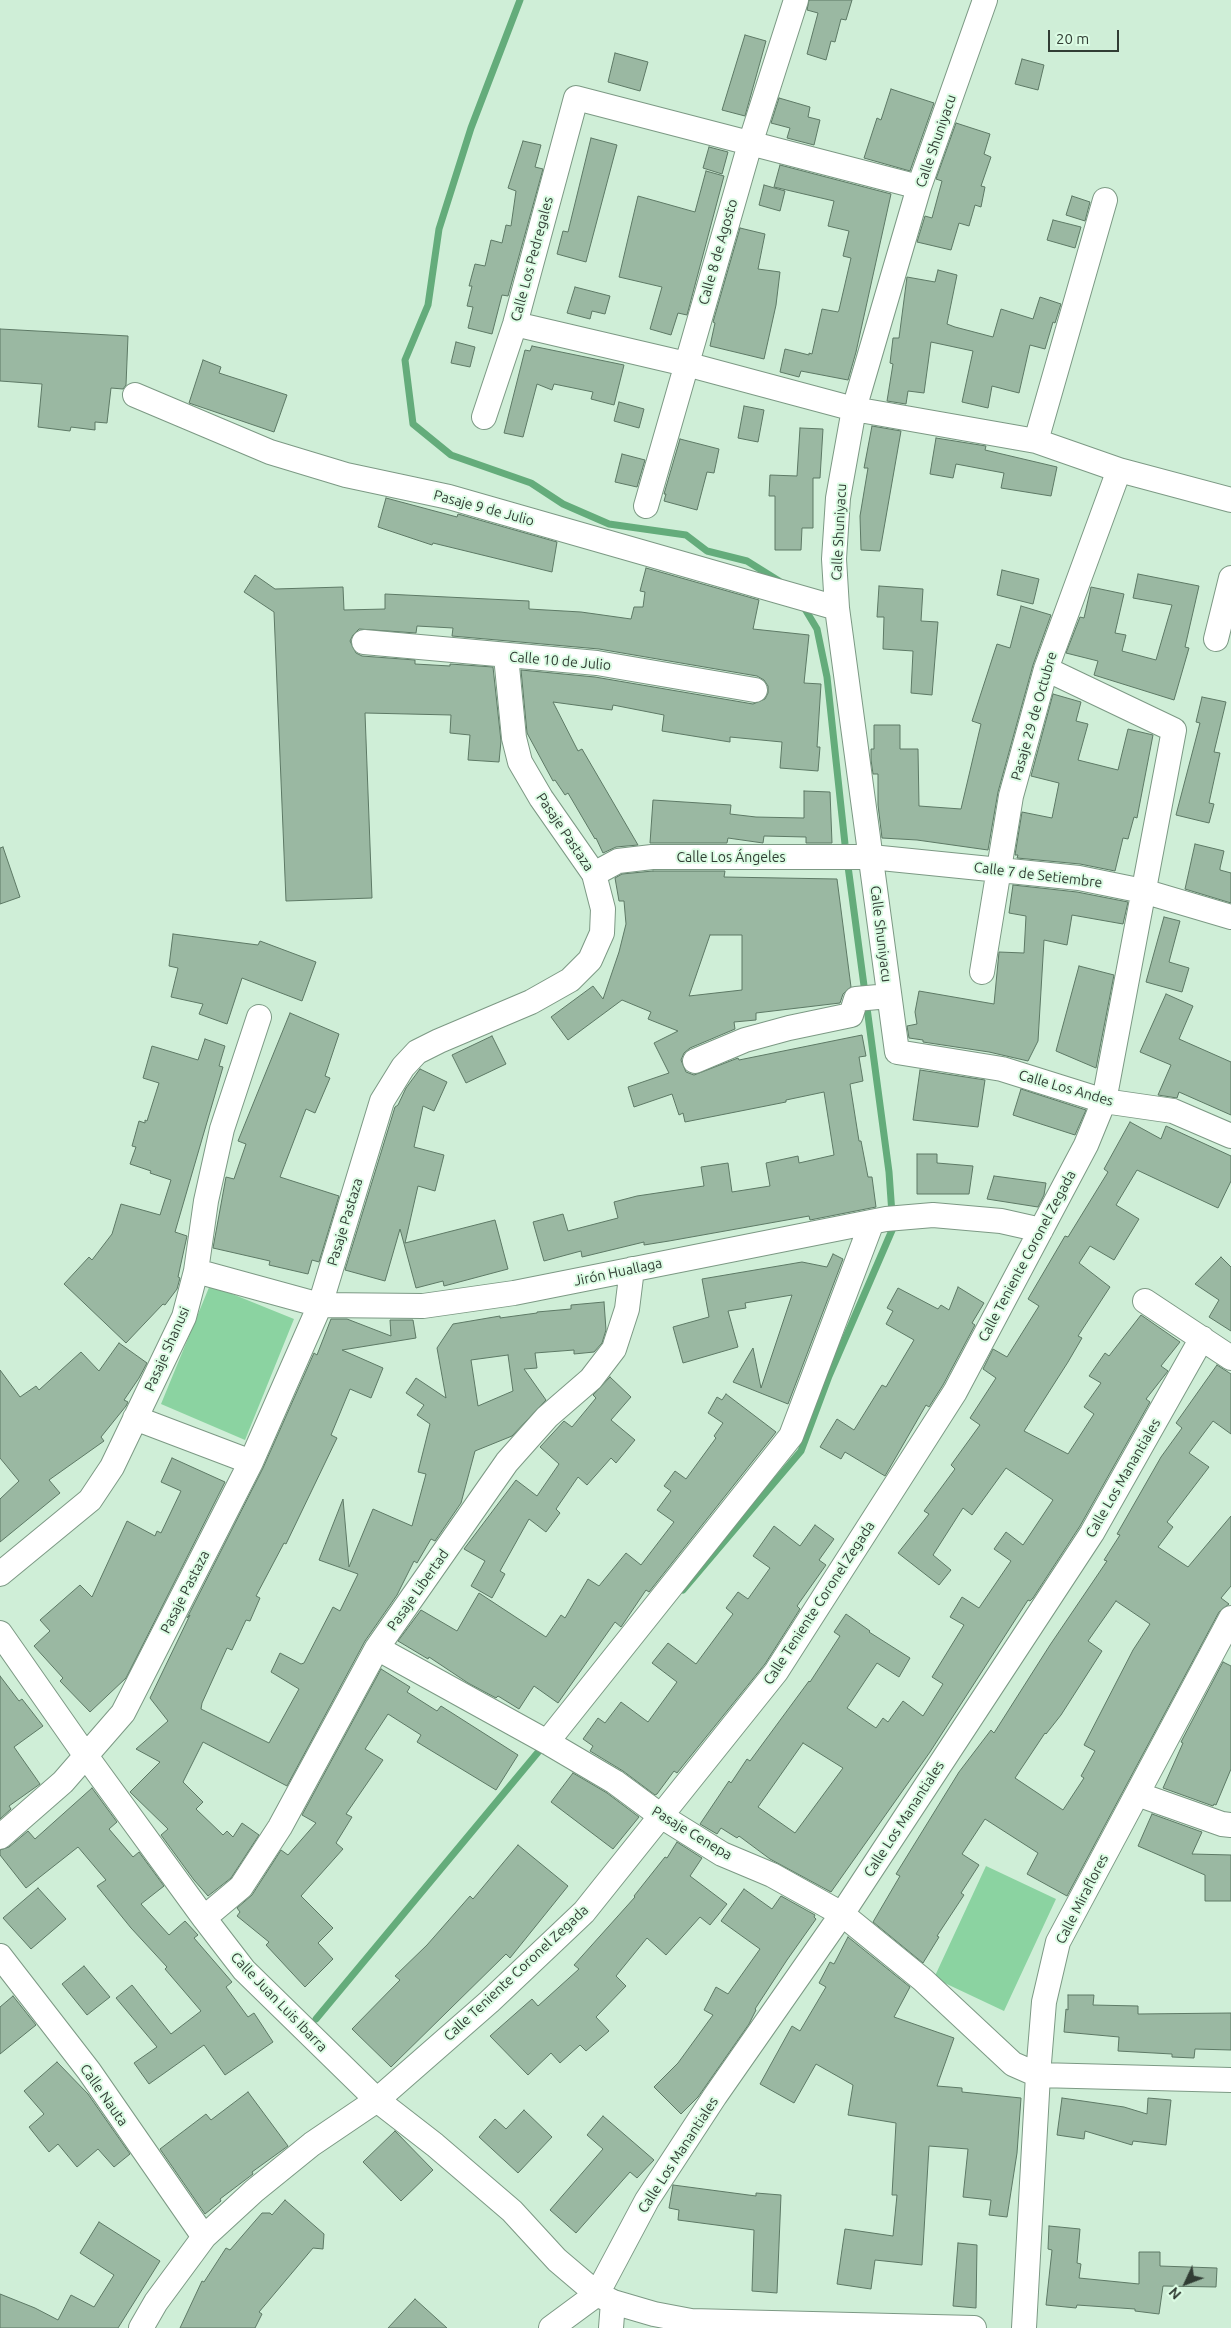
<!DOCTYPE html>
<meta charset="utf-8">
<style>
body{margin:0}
#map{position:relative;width:1231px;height:2328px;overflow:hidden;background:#cfeed7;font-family:Ubuntu,sans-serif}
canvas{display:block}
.north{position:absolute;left:1161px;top:2258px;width:50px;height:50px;-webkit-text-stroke:4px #dcfce4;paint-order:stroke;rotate:227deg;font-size:14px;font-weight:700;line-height:20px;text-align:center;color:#313d34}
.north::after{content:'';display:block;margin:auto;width:18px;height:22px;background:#313d34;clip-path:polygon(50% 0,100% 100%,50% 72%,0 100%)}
.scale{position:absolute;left:1048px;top:30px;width:71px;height:22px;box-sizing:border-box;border:2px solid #313d34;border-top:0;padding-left:6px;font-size:15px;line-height:18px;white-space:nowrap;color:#313d34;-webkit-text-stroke:4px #dcfce4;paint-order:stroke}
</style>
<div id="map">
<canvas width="1231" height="2328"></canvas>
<div class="north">N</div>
<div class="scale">20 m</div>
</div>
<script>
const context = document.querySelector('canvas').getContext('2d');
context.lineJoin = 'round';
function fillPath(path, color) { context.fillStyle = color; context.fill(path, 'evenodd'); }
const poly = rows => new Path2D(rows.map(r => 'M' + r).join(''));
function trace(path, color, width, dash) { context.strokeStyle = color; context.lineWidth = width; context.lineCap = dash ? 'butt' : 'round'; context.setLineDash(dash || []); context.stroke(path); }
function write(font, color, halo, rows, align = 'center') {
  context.font = font + ' Ubuntu,sans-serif'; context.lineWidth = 4; context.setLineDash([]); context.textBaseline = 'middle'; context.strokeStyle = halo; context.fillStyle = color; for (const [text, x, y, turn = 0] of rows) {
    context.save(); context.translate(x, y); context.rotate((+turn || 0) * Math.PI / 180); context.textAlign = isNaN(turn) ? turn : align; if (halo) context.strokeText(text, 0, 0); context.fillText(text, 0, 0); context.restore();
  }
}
const green = poly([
 [210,1285,294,1319,245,1440,161,1404],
 [986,1866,1056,1899,1004,2011,934,1978]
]);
const stream = poly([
 [520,0,471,128,439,229,428,305,405,360,413,424,451,455,531,483,563,504,609,524,686,535,707,551,747,561,779,581],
 [683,1590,801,1451,829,1376,893,1228,889,1172,845,844,827,677,817,629,802,604],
 [316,2019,544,1745]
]);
const building = poly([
 [809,0,852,0,846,20,841,19,835,42,831,41,826,60,807,54,818,13,807,10,809,0],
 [745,35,766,41,745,116,722,110,745,35],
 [615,53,648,62,640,91,608,82,615,53],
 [1022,59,1044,65,1038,90,1015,84,1022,59],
 [891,89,934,103,910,171,864,158,877,118,881,120,891,89],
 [779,98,810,107,808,117,820,120,814,145,787,138,790,128,771,123,779,98],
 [956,123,990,134,984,154,991,157,981,186,985,187,981,207,975,205,969,226,959,223,951,250,917,242,925,216,932,218,942,181,936,179,956,123],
 [591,138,617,145,586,262,557,254,563,231,568,232,591,138],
 [523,141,541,145,535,167,543,169,508,296,502,295,492,334,468,328,473,307,467,306,472,286,469,286,475,264,485,266,491,240,502,243,506,225,511,226,516,191,508,188,523,141],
 [709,147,728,152,722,174,703,168,709,147],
 [780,165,891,194,856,352,848,380,801,371,799,377,780,372,785,349,809,355,809,353,812,354,822,309,838,312,839,310,851,258,843,256,849,231,828,226,834,201,774,187,780,165],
 [706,171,724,176,687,315,678,313,671,335,650,329,662,287,619,277,638,196,695,212,706,171],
 [764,185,785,191,780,211,759,205,764,185],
 [1072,196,1090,202,1085,221,1066,215,1072,196],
 [1053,220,1081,227,1075,248,1047,240,1053,220],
 [740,228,765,234,758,269,780,272,776,305,764,359,710,346,715,323,713,322,740,228],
 [938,270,957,275,947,324,955,327,993,337,1001,309,1033,319,1040,297,1061,304,1055,323,1053,322,1045,349,1030,345,1019,393,992,386,988,408,962,402,973,351,931,342,924,393,908,391,906,404,887,401,893,364,890,363,893,338,899,338,907,277,935,282,938,270],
 [575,287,610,296,605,314,592,311,590,319,567,313,575,287],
 [0,329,128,336,126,385,123,389,111,388,107,423,95,422,95,430,71,427,70,431,38,427,42,384,0,381,0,329],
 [456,342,475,347,470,367,451,363,456,342],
 [532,346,624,365,614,405,591,399,593,392,554,384,552,390,537,384,523,437,504,433,525,350,530,351,532,346],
 [203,360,221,367,219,373,287,395,274,432,189,403,203,360],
 [619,402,644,409,639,428,614,421,619,402],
 [744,406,764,410,758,442,738,438,744,406],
 [872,426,901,431,880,551,861,550,860,516,868,468,864,468,872,426],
 [800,428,823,429,820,478,813,478,813,528,802,528,801,550,775,550,775,496,769,496,770,475,797,476,800,428],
 [936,438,986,446,985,450,1057,467,1051,496,1001,488,1004,473,956,464,953,478,930,474,936,438],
 [680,439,719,449,714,473,707,472,697,510,664,501,666,494,664,494,680,439],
 [622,454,645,460,637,487,615,482,622,454],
 [386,498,457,517,458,514,557,542,552,572,433,543,432,545,378,527,386,498],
 [646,568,759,600,753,629,809,635,804,683,821,684,817,747,820,747,818,771,780,768,782,742,730,737,730,742,662,731,664,715,613,705,612,710,553,702,578,751,582,749,638,845,616,847,603,853,596,838,595,839,568,793,565,795,555,780,553,781,527,733,521,670,595,677,753,704,765,699,768,693,768,686,764,680,757,676,599,649,452,636,453,628,417,626,416,633,359,629,353,635,350,641,356,653,362,656,415,660,415,664,450,666,450,664,493,667,501,741,499,762,468,760,470,735,450,733,451,715,365,713,372,898,286,901,274,612,244,592,255,575,275,589,343,587,344,610,385,609,385,594,529,601,529,609,581,612,631,619,634,607,643,607,645,592,640,591,646,568],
 [1002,570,1039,579,1033,604,997,595,1002,570],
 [1138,574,1199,586,1185,647,1189,648,1174,700,1094,675,1098,661,1066,653,1080,617,1084,618,1091,587,1124,594,1115,633,1126,635,1122,651,1156,660,1172,605,1133,598,1138,574],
 [879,586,923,589,921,621,938,622,932,695,911,693,913,651,883,649,884,617,877,617,879,586],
 [1021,606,1051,615,1033,665,998,792,988,850,917,840,882,838,878,805,878,774,873,774,871,760,871,749,874,749,874,725,900,725,900,749,918,749,919,806,961,809,981,724,972,721,997,644,1010,648,1021,606],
 [1053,694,1081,702,1076,721,1088,724,1078,760,1118,770,1128,729,1153,735,1137,818,1134,817,1128,839,1123,838,1115,871,1080,864,1017,858,1018,855,1015,855,1022,812,1052,818,1059,783,1031,776,1053,694],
 [1202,697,1226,702,1214,752,1220,753,1209,803,1214,804,1209,823,1176,815,1200,723,1196,722,1202,697],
 [804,791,830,792,832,843,806,843,806,837,764,836,763,843,728,838,727,843,650,843,653,800,731,805,730,814,756,817,804,818,804,791],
 [1195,844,1224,851,1220,868,1220,870,1231,873,1231,903,1185,889,1195,844],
 [3,847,20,897,0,904,0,848,3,847],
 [653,871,725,871,724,877,837,879,851,987,843,994,840,1003,756,1013,756,1020,734,1022,735,1029,690,1048,684,1053,681,1060,686,1072,694,1075,738,1058,739,1060,862,1035,866,1056,859,1057,863,1081,850,1084,859,1141,861,1141,868,1177,872,1177,876,1207,810,1220,809,1216,669,1241,644,1245,644,1242,582,1257,581,1251,544,1261,533,1222,563,1214,568,1231,618,1218,614,1202,637,1196,704,1186,701,1167,728,1163,732,1192,770,1186,766,1163,798,1156,799,1163,834,1155,824,1092,786,1100,786,1102,685,1122,683,1113,679,1115,672,1094,634,1107,628,1087,669,1073,654,1043,678,1031,648,1019,651,1012,622,1000,568,1040,551,1017,593,986,603,999,619,952,626,924,624,901,619,901,615,878,622,874,653,871],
 [710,935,742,935,742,990,689,996,710,935],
 [1013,885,1077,892,1128,902,1123,924,1072,915,1067,945,1044,940,1038,1041,1028,1061,989,1052,923,1042,923,1040,909,1038,907,1026,917,1024,915,1012,919,991,994,1004,999,952,1024,953,1026,916,1009,913,1013,885],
 [1164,917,1180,921,1169,962,1189,968,1182,992,1146,982,1164,917],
 [173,934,258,945,260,941,316,962,302,1001,242,978,227,1024,199,1014,203,1004,171,997,178,968,169,966,173,934],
 [1079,966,1114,975,1096,1068,1056,1051,1079,966],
 [1166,994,1193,1006,1179,1039,1231,1062,1231,1115,1179,1092,1177,1098,1158,1095,1171,1065,1140,1052,1166,994],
 [290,1013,339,1034,325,1076,330,1078,315,1113,306,1109,280,1177,339,1196,319,1262,312,1260,308,1274,269,1265,270,1261,213,1248,226,1177,234,1179,246,1144,238,1141,290,1013],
 [492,1036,506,1064,466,1083,452,1055,492,1036],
 [205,1039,225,1046,219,1066,223,1067,175,1232,187,1236,178,1277,180,1278,177,1289,165,1305,163,1304,126,1343,64,1284,89,1257,92,1260,112,1234,121,1204,160,1215,171,1180,150,1173,151,1171,130,1164,136,1147,132,1146,139,1121,145,1123,145,1120,147,1121,159,1083,143,1078,152,1046,198,1060,205,1039],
 [420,1069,447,1082,434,1111,423,1106,414,1147,444,1155,435,1191,418,1186,405,1243,495,1220,508,1269,444,1286,443,1281,416,1288,400,1229,385,1281,345,1270,395,1107,398,1105,406,1088,420,1069],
 [920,1070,985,1080,978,1127,913,1120,920,1070],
 [1021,1089,1086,1110,1075,1135,1013,1115,1021,1089],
 [1130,1122,1161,1139,1166,1126,1231,1156,1231,1181,1218,1208,1137,1170,1116,1205,1139,1219,1114,1260,1090,1246,1079,1263,1110,1287,1078,1336,1082,1338,1068,1362,1024,1431,1068,1454,1094,1414,1084,1407,1101,1383,1089,1376,1105,1353,1109,1356,1141,1315,1180,1342,1161,1366,1168,1371,1146,1399,1150,1402,1080,1526,1033,1598,1030,1601,1028,1600,930,1752,831,1892,770,1859,739,1836,737,1838,721,1828,717,1834,700,1824,729,1781,731,1783,747,1759,750,1761,809,1681,810,1682,840,1636,834,1632,846,1614,870,1631,869,1632,910,1658,899,1677,877,1663,847,1708,876,1728,883,1718,888,1722,903,1701,923,1716,943,1684,932,1677,964,1625,950,1617,962,1597,979,1608,1011,1561,994,1549,1006,1532,1023,1545,1053,1500,1006,1468,972,1515,963,1508,933,1555,951,1570,939,1585,898,1553,929,1514,924,1511,955,1469,951,1465,980,1425,970,1418,996,1378,983,1369,993,1349,1007,1357,1039,1306,1028,1299,1065,1236,1068,1237,1108,1172,1104,1169,1130,1122],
 [803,1743,843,1768,795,1833,758,1807,803,1743],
 [917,1154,937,1154,937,1163,973,1166,969,1194,917,1194,917,1154],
 [994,1176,1046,1183,1044,1195,1038,1207,987,1199,994,1176],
 [833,1254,843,1259,788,1404,733,1382,753,1348,761,1388,792,1295,745,1303,746,1308,728,1311,738,1347,683,1363,673,1327,709,1317,702,1279,802,1262,827,1267,833,1254],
 [1221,1257,1231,1267,1231,1331,1209,1317,1219,1300,1195,1284,1221,1257],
 [958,1287,984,1303,972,1323,975,1325,943,1385,929,1407,926,1405,885,1476,845,1452,841,1459,820,1447,837,1419,854,1430,882,1385,886,1387,914,1340,886,1324,893,1311,887,1308,898,1288,938,1309,941,1305,949,1310,958,1287],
 [604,1302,606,1330,602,1343,594,1352,574,1354,574,1350,535,1353,537,1368,524,1369,546,1400,512,1436,475,1451,461,1503,435,1541,431,1539,417,1563,414,1561,397,1595,365,1641,287,1786,203,1742,183,1782,203,1802,196,1809,223,1835,227,1831,233,1837,242,1823,259,1835,231,1878,208,1896,194,1880,161,1835,168,1829,130,1792,160,1762,136,1749,168,1721,150,1698,190,1615,187,1618,263,1468,314,1353,317,1355,331,1319,347,1319,391,1336,390,1320,413,1320,416,1338,342,1350,383,1368,371,1398,350,1389,331,1435,337,1438,286,1544,284,1543,256,1596,260,1598,250,1621,246,1620,232,1650,227,1648,202,1703,201,1709,269,1743,299,1689,271,1672,280,1653,301,1664,304,1663,333,1607,340,1611,358,1574,319,1560,343,1499,349,1567,373,1509,412,1526,426,1474,418,1472,430,1424,417,1415,424,1405,406,1393,416,1378,446,1398,437,1348,453,1324,500,1316,500,1318,537,1313,537,1312,571,1309,571,1305,604,1302],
 [508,1355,513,1391,478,1406,471,1360,508,1355],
 [119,1343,147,1363,139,1378,124,1400,128,1402,126,1406,101,1437,104,1441,49,1480,60,1493,0,1542,0,1499,19,1481,0,1458,0,1370,20,1397,36,1386,39,1390,81,1352,99,1371,119,1343],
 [1217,1365,1231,1374,1231,1434,1213,1421,1189,1453,1209,1467,1167,1522,1173,1527,1158,1547,1188,1567,1231,1516,1231,1586,1221,1598,1229,1604,1219,1612,1067,1896,1027,1874,1038,1853,985,1819,962,1854,979,1865,961,1893,964,1895,937,1936,939,1937,923,1963,873,1922,900,1876,896,1874,959,1772,991,1730,994,1733,1050,1645,1107,1561,1104,1560,1120,1535,1117,1534,1161,1457,1182,1428,1176,1423,1217,1365],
 [1116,1601,1150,1624,1133,1650,1084,1745,1095,1751,1081,1776,1084,1778,1063,1810,1015,1778,1045,1733,1046,1734,1061,1715,1102,1651,1088,1641,1116,1601],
 [610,1377,631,1397,611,1420,635,1440,616,1463,611,1458,587,1485,578,1477,556,1509,560,1513,546,1532,529,1519,500,1571,505,1574,492,1598,471,1586,485,1561,464,1549,516,1480,537,1496,559,1464,540,1447,564,1421,572,1427,596,1398,593,1395,610,1377],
 [726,1394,776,1432,649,1592,646,1590,621,1627,615,1622,558,1703,534,1686,519,1709,498,1696,496,1698,468,1683,429,1657,428,1659,398,1641,421,1610,457,1631,479,1593,546,1637,561,1615,565,1618,588,1579,599,1586,626,1553,641,1565,674,1522,657,1510,671,1491,664,1486,675,1471,686,1479,716,1438,714,1436,723,1423,708,1413,717,1397,722,1400,726,1394],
 [172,1458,225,1482,126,1678,90,1712,60,1681,63,1678,34,1646,50,1631,40,1620,80,1585,92,1597,127,1521,155,1536,157,1531,161,1533,181,1491,161,1482,172,1458],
 [815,1525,834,1539,819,1560,826,1565,797,1606,800,1609,765,1664,677,1773,674,1771,657,1794,655,1795,623,1771,590,1751,593,1746,583,1739,598,1718,605,1723,621,1702,648,1722,677,1682,652,1663,668,1643,696,1664,733,1614,726,1608,738,1592,748,1599,770,1568,753,1556,774,1526,800,1546,815,1525],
 [1223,1662,1231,1666,1231,1769,1216,1805,1214,1804,1213,1806,1163,1788,1183,1743,1181,1742,1223,1662],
 [381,1669,410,1687,407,1692,437,1711,441,1706,518,1755,496,1790,417,1742,421,1735,388,1714,365,1749,383,1760,346,1814,352,1817,336,1843,343,1849,301,1896,333,1928,318,1943,333,1959,305,1987,266,1945,269,1942,237,1916,240,1912,237,1908,252,1895,281,1850,288,1855,316,1823,302,1815,381,1669],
 [0,1676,19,1701,22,1699,43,1726,14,1747,40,1784,9,1806,11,1809,0,1819,0,1676],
 [573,1773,607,1793,639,1817,613,1849,551,1802,573,1773],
 [92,1788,117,1822,109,1829,133,1857,139,1852,164,1886,141,1904,169,1935,185,1921,198,1935,194,1938,232,1982,226,1987,248,2017,254,2013,273,2042,225,2075,204,2045,149,2084,134,2063,157,2047,116,1998,132,1985,171,2034,201,2011,165,1969,167,1967,131,1928,97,1886,106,1880,78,1847,26,1888,0,1855,0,1850,9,1847,28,1831,35,1839,92,1788],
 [1152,1814,1202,1832,1192,1854,1231,1855,1231,1901,1205,1901,1205,1875,1138,1846,1152,1814],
 [677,1842,702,1858,690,1876,727,1904,710,1925,700,1917,666,1955,647,1938,616,1976,626,1986,596,2017,609,2031,586,2051,580,2045,560,2063,551,2053,528,2075,490,2036,532,1999,538,2006,579,1969,574,1965,635,1897,634,1896,665,1857,667,1858,677,1842],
 [518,1845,568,1886,510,1958,506,1954,391,2067,352,2029,400,1980,395,1976,427,1945,470,1896,473,1899,518,1845],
 [38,1888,66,1919,31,1949,3,1918,38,1888],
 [744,1889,772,1909,781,1896,815,1915,814,1917,816,1919,787,1960,755,2009,756,2010,749,2024,698,2097,681,2114,654,2087,678,2063,713,2015,704,2010,716,1987,728,1994,760,1949,721,1921,744,1889],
 [848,1937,910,1987,894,2017,954,2038,937,2086,962,2088,962,2092,1021,2098,1017,2153,1007,2217,989,2215,991,2200,963,2197,968,2149,929,2146,922,2265,875,2260,871,2289,837,2284,845,2229,893,2236,897,2195,892,2195,896,2123,848,2115,853,2085,816,2064,794,2103,760,2084,792,2026,800,2031,826,1987,819,1983,830,1962,834,1964,848,1937],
 [84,1966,110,1997,87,2015,62,1984,84,1966],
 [1068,1995,1094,1995,1093,2005,1138,2006,1138,2014,1231,2013,1231,2050,1195,2049,1194,2058,1172,2057,1172,2054,1118,2051,1119,2037,1064,2032,1066,2009,1068,2010,1068,1995],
 [13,1996,36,2025,0,2054,0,2007,13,1996],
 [57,2062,88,2094,130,2154,114,2167,98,2149,77,2167,58,2144,49,2152,29,2127,44,2114,24,2091,57,2062],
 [248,2092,288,2146,252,2172,253,2174,220,2199,221,2201,205,2214,160,2149,206,2114,211,2120,248,2092],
 [1062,2098,1124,2107,1147,2114,1148,2098,1171,2100,1166,2145,1133,2141,1132,2145,1085,2131,1084,2139,1057,2135,1062,2098],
 [524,2110,552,2137,518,2173,479,2137,495,2119,506,2129,524,2110],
 [603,2116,654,2160,637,2178,630,2172,576,2233,550,2210,603,2149,587,2135,603,2116],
 [395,2131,433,2170,401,2201,363,2162,395,2131],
 [673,2185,756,2196,756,2193,781,2195,777,2293,752,2291,754,2230,678,2220,679,2210,669,2208,673,2185],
 [285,2200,324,2234,323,2249,313,2248,259,2312,262,2314,255,2328,180,2328,202,2281,204,2282,226,2248,230,2250,262,2213,270,2213,272,2215,285,2200],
 [99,2222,160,2261,118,2328,0,2328,0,2294,35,2308,58,2320,71,2295,94,2307,114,2275,80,2253,99,2222],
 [1049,2226,1080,2229,1077,2263,1081,2264,1079,2278,1139,2284,1139,2252,1160,2252,1160,2266,1217,2268,1216,2287,1163,2286,1159,2314,1135,2311,1135,2309,1077,2305,1076,2308,1046,2305,1052,2250,1048,2249,1049,2226],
 [958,2243,977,2245,976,2308,953,2306,958,2243],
 [415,2299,447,2328,388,2328,415,2299]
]);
const minor = poly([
 [985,0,919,187,854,409,838,498,834,559,837,608,897,1052,1002,1069,1104,1101,1173,1111,1231,1136],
 [515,324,686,364,854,409,1036,441,1119,470,1231,500],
 [135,395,270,452,346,475,449,497,837,608],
 [484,417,515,324,576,98,919,187],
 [1036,441,1105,200],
 [646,506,750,144,796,0],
 [1216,639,1231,578],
 [364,642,597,663,755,690],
 [594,874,618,861,652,857,871,857,1079,878,1143,891,1231,917],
 [982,972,1011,796,1046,669,1119,470],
 [695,1061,745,1040,789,1028,851,1015,856,999,889,996],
 [196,1271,320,1305,423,1306,514,1293,886,1219,933,1215,1001,1221,1041,1230],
 [1145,1301,1231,1358],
 [135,1418,251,1462],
 [0,1574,90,1500,112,1467,184,1317,196,1271,206,1201,222,1129,259,1017],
 [0,1633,86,1756,204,1918,244,1970,377,2100,435,2145,512,2211,557,2260,597,2294,613,2302,654,2314,691,2321,974,2328],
 [377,1648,547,1742,615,1782,661,1816,722,1854,772,1875,842,1914,923,1980,1013,2064,1038,2075,1231,2080],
 [547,1742,791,1436,872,1222],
 [1137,1794,1222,1824,1231,1825],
 [0,1837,63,1782,123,1713,251,1462,320,1305,382,1101,403,1067,417,1052,439,1041,531,1002,570,980,590,960,602,933,603,909,594,874,541,798,520,762,514,738,506,656],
 [204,1918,241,1887,280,1827,377,1648,507,1462,547,1417,591,1379,614,1349,627,1309,632,1269],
 [0,1956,89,2071,204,2237],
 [141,2328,156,2302,204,2237,254,2191,312,2144,377,2100,489,2002,584,1912,776,1672,955,1392,1086,1145,1104,1101,1174,730,1046,669],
 [551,2328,597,2294,647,2200,715,2096,842,1914,1092,1533,1202,1338],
 [611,2328,613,2302],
 [1024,2328,1038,2075,1044,2002,1058,1942,1231,1618]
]);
const streetNames = [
 ["Calle Shuniyacu",936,141,-71],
 ["Calle 8 de Agosto",718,252,-74],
 ["Calle Los Pedregales",532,259,-75],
 ["Pasaje 9 de Julio",484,508,15],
 ["Calle Shuniyacu",839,532,-87],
 ["Calle 10 de Julio",560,661,5],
 ["Pasaje 29 de Octubre",1034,716,-74],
 ["Pasaje Pastaza",565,832,56],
 ["Calle Los Ángeles",731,857],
 ["Calle 7 de Setiembre",1038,875,7],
 ["Calle Shuniyacu",881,934,83],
 ["Calle Los Andes",1066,1088,16],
 ["Pasaje Pastaza",345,1222,-73],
 ["Calle Teniente Coronel Zegada",1027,1256,-62],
 ["Jirón Huallaga",618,1272,-12],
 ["Pasaje Shanusi",167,1349,-66],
 ["Calle Los Manantiales",1123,1478,-60],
 ["Pasaje Libertad",418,1590,-55],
 ["Pasaje Pastaza",185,1592,-63],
 ["Calle Teniente Coronel Zegada",819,1603,-57],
 ["Calle Los Manantiales",904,1819,-57],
 ["Pasaje Cenepa",692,1833,31],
 ["Calle Miraflores",1082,1899,-63],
 ["Calle Teniente Coronel Zegada",516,1973,-43],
 ["Calle Juan Luis Ibarra",279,2002,46],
 ["Calle Nauta",104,2095,55],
 ["Calle Los Manantiales",678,2155,-57]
];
fillPath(green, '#8bd3a1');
trace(stream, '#64ac7b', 7);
fillPath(building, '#9ab8a2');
trace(building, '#5d7965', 1);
trace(minor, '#7c9984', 26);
trace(minor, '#fff', 24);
write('14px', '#313d34', '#dcfce4', streetNames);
</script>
